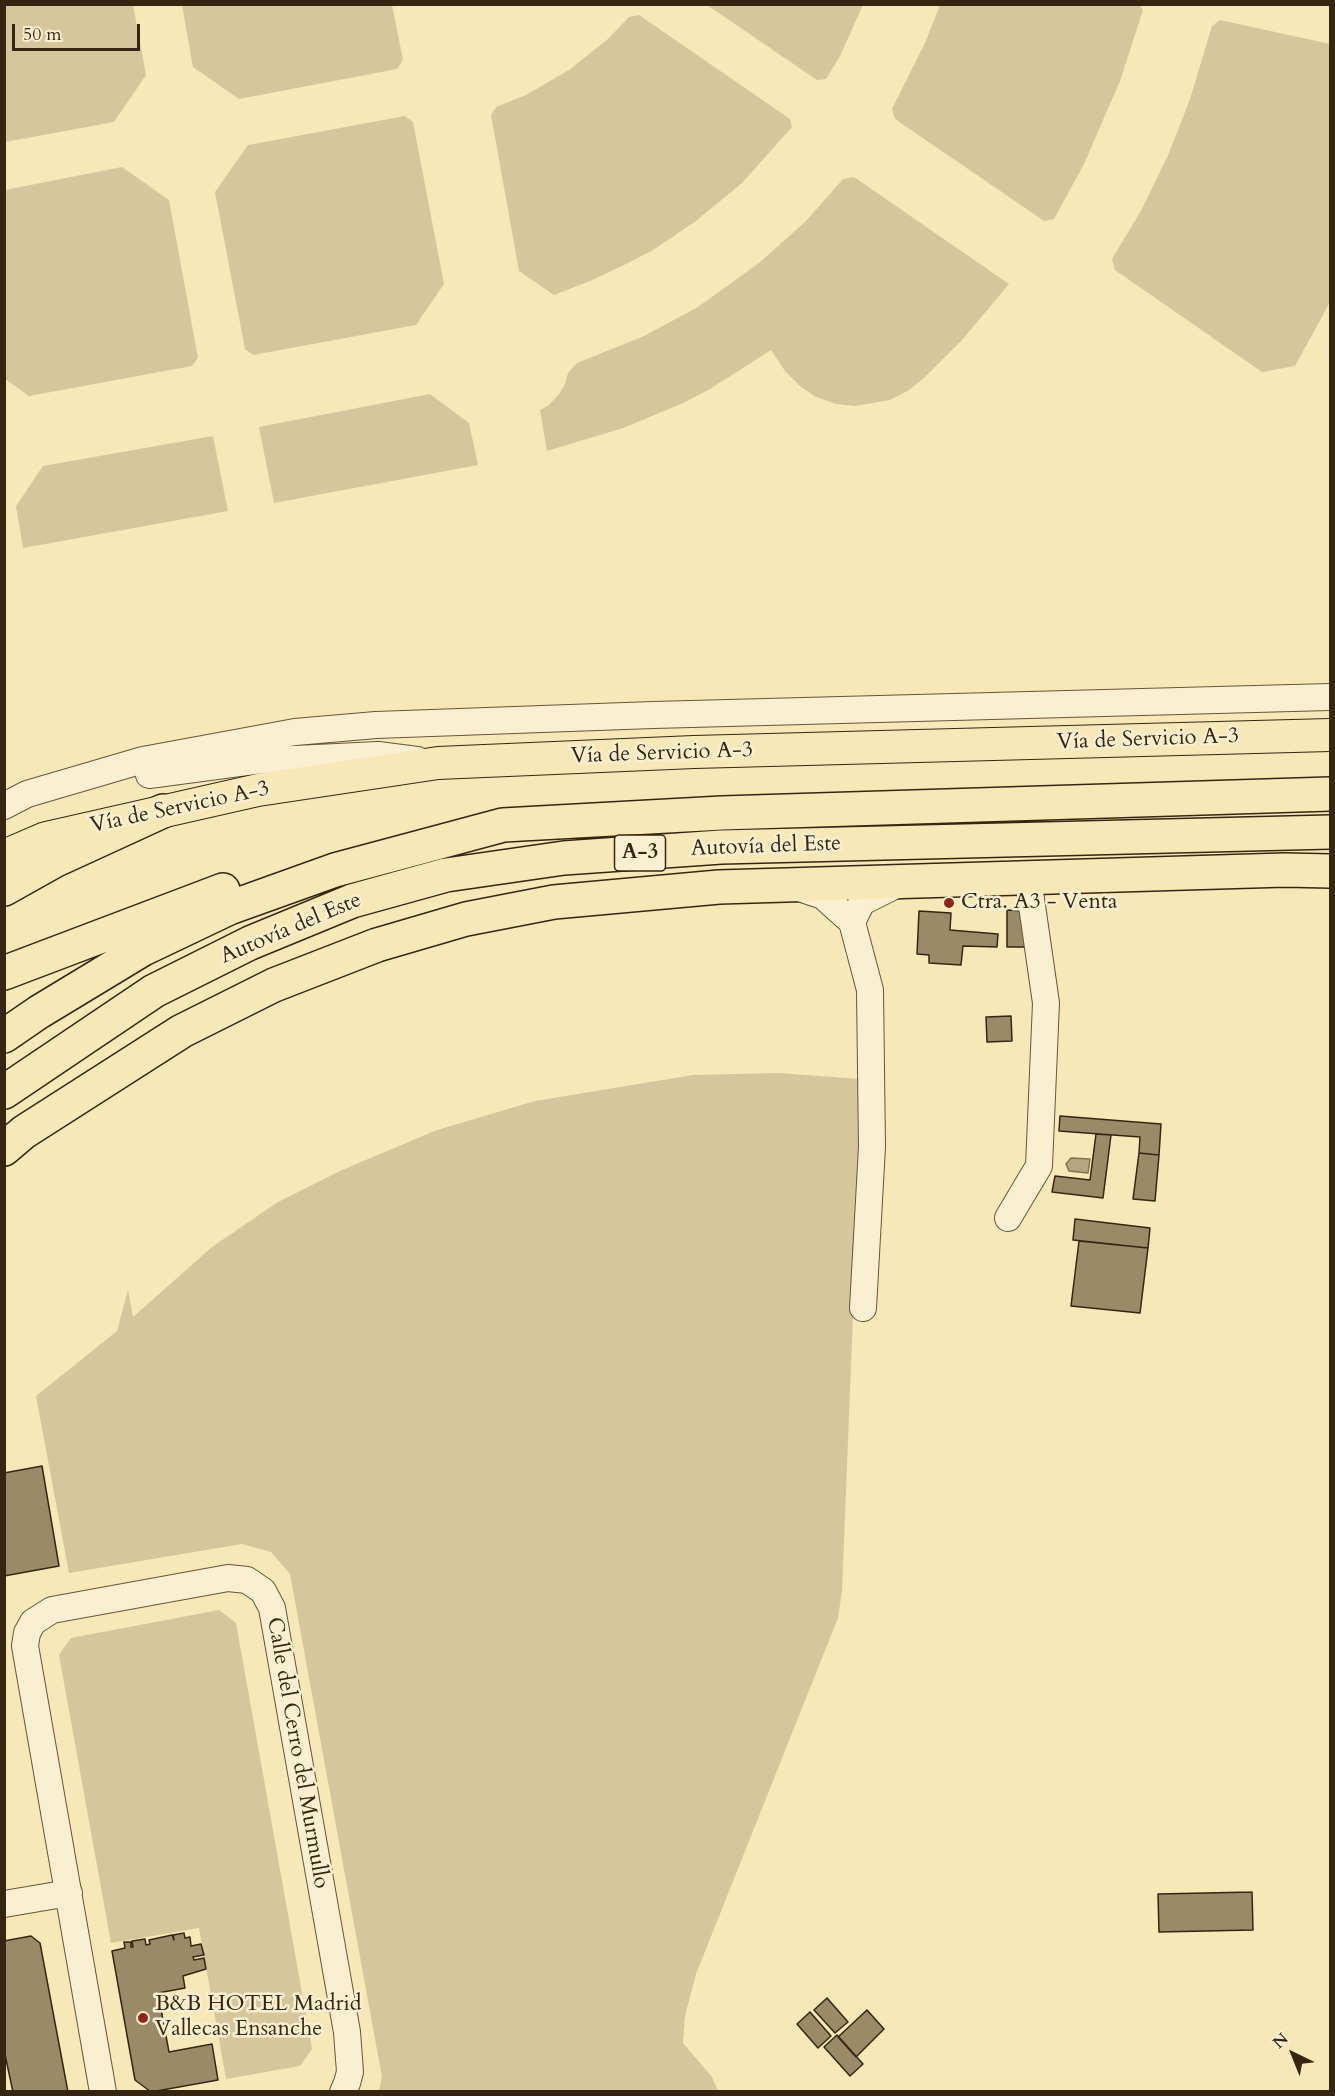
<!DOCTYPE html>
<meta charset="utf-8">
<style>
body{margin:0}
#map{position:relative;width:1335px;height:2096px;overflow:hidden;background:#f8e7b7;font-family:Cardo,serif}
canvas{display:block}
.frame{position:absolute;inset:0;border:6px solid #362611;pointer-events:none}
.north{position:absolute;left:1263px;top:2024px;width:60px;height:60px;-webkit-text-stroke:4px #faefd0;paint-order:stroke;rotate:317deg;font-size:16px;font-weight:700;line-height:24px;text-align:center;color:#362611}
.north::after{content:'';display:block;margin:auto;width:21px;height:27px;background:#362611;clip-path:polygon(50% 0,100% 100%,50% 72%,0 100%)}
.scale{position:absolute;left:12px;top:24px;width:128px;height:27px;box-sizing:border-box;border:3px solid #362611;border-top:0;padding-left:8px;font-size:18px;line-height:21px;white-space:nowrap;color:#362611;-webkit-text-stroke:4px #faefd0;paint-order:stroke}
</style>
<div id="map">
<canvas width="1335" height="2096"></canvas>
<div class="frame"></div>
<div class="north">N</div>
<div class="scale">50 m</div>
</div>
<script>
const context = document.querySelector('canvas').getContext('2d');
context.lineJoin = 'round';
function fillPath(path, color) { context.fillStyle = color; context.fill(path, 'evenodd'); }
const poly = rows => new Path2D(rows.map(r => 'M' + r).join(''));
function trace(path, color, width, dash) { context.strokeStyle = color; context.lineWidth = width; context.lineCap = dash ? 'butt' : 'round'; context.setLineDash(dash || []); context.stroke(path); }
function write(font, color, halo, rows, align = 'center') {
  context.font = font + ' Cardo,serif'; context.lineWidth = 5; context.setLineDash([]); context.textBaseline = 'middle'; context.strokeStyle = halo; context.fillStyle = color; for (const [text, x, y, turn = 0] of rows) {
    context.save(); context.translate(x, y); context.rotate((+turn || 0) * Math.PI / 180); context.textAlign = isNaN(turn) ? turn : align; if (halo) context.strokeText(text, 0, 0); context.fillText(text, 0, 0); context.restore();
  }
}
const green = poly([
 [5,4,133,5,146,75,114,122,5,142],
 [1138,4,1143,10,1120,81,1084,164,1054,219,1044,221,895,119,892,109,925,43,940,5],
 [182,5,392,5,403,60,397,69,239,99,193,67],
 [707,5,863,5,840,56,826,79,817,80],
 [639,15,790,119,792,127,742,183,696,221,653,250,628,263,590,281,554,295,519,271,491,115,496,107,526,95,569,70,608,39,629,17],
 [1220,20,1330,44,1330,302,1295,366,1262,372,1115,270,1112,259,1142,209,1169,153,1190,99,1212,26],
 [405,116,413,122,444,284,416,325,253,355,245,349,215,192,248,145],
 [122,167,169,200,198,358,192,366,29,396,5,379,5,190],
 [854,177,1009,284,962,340,925,377,909,390,890,400,855,406,836,404,816,397,801,387,785,371,771,350,710,389,681,404,623,428,547,451,540,410,549,405,559,394,565,384,568,373,577,363,644,336,698,307,759,263,806,221,843,179],
 [430,394,469,423,478,465,274,503,259,427],
 [213,436,228,511,23,548,16,506,43,466],
 [778,1073,860,1079,862,1174,857,1216,842,1591,838,1618,696,1974,685,2016,683,2043,712,2077,718,2091,379,2091,382,2077,290,1574,271,1552,242,1544,69,1573,36,1396,117,1331,128,1290,133,1317,212,1247,278,1202,342,1170,437,1130,535,1101,693,1075],
 [219,1610,236,1623,312,2049,300,2066,226,2079,199,1928,111,1943,59,1655,71,1638]
]);
const water = poly([
 [1071,1158,1090,1159,1088,1173,1069,1171,1066,1164,1071,1158]
]);
const building = poly([
 [1007,910,1026,911,1026,947,1007,947,1007,910],
 [919,911,951,913,950,930,998,934,997,947,963,946,961,965,929,963,929,955,917,954,919,911],
 [1011,1016,1012,1041,987,1042,986,1017,1011,1016],
 [1060,1116,1161,1124,1159,1155,1139,1153,1140,1137,1059,1131,1060,1116],
 [1096,1134,1111,1135,1103,1198,1052,1192,1055,1176,1090,1180,1096,1134],
 [1139,1153,1159,1155,1155,1201,1133,1199,1139,1153],
 [1075,1219,1150,1228,1148,1248,1073,1240,1075,1219],
 [1079,1241,1148,1248,1140,1313,1071,1306,1079,1241],
 [42,1466,59,1566,4,1576,4,1473,42,1466],
 [1252,1892,1253,1930,1159,1932,1158,1894,1252,1892],
 [184,1933,185,1938,190,1937,191,1946,201,1944,204,1955,193,1957,194,1960,204,1958,206,1969,183,1976,185,1988,158,1993,169,2052,212,2044,218,2080,151,2092,135,2080,112,1951,125,1948,124,1942,131,1942,131,1947,133,1947,132,1941,145,1939,146,1945,150,1944,149,1940,172,1935,174,1940,173,1935,184,1933],
 [31,1936,40,1943,68,2092,13,2092,4,2050,4,1941,31,1936],
 [827,1998,848,2022,835,2033,814,2010,827,1998],
 [867,2010,884,2029,856,2057,838,2037,867,2010],
 [810,2012,831,2036,818,2048,797,2024,810,2012],
 [837,2035,863,2064,850,2076,824,2047,837,2035]
]);
const minor = poly([
 [149,775,254,761,378,755,417,760],
 [4,806,27,794,143,760,295,732,376,725,653,715,1330,697],
 [796,887,823,896,852,922,870,990,872,1147,863,1308],
 [852,922,862,902,898,884],
 [1008,1218,1039,1166,1046,1003,1028,878],
 [4,1904,69,1893],
 [103,2092,25,1646,27,1633,33,1622,52,1610,228,1578,247,1580,263,1591,272,1608,347,2032,350,2072,347,2083,343,2092]
]);
const major = poly([
 [4,856,46,838,258,790,438,763,694,752,1330,735]
]);
const highway = poly([
 [4,889,54,861,163,811],
 [4,973,223,890],
 [4,1036,39,1012,143,949,229,908,335,870,503,825,722,813,1330,794],
 [4,1092,154,991,250,943,352,901,446,875,564,858,721,847,1330,832],
 [4,1149,24,1132,182,1031,274,985,377,945,466,919,554,902,719,887,1285,870,1330,871]
]);
const markers = [
 [949,903,6,"#8f2418"],
 [143,2018,6,"#8f2418"]
];
const shields = [
 [640,853,51]
];
const shieldNames = [
 ["A-3",640,853]
];
const streetNames = [
 ["Vía de Servicio A-3",1148,740,-2],
 ["Vía de Servicio A-3",662,754,-2],
 ["Vía de Servicio A-3",180,808,-12],
 ["Autovía del Este",766,847,-2],
 ["Autovía del Este",291,929,-23],
 ["Calle del Cerro del Murmullo",297,1753,80]
];
const poiNames = [
 ["Ctra. A3 - Venta",961,903],
 ["B&B HOTEL Madrid",155,2005],
 ["Vallecas Ensanche",155,2030]
];
fillPath(green, '#d7c69b');
fillPath(water, '#b6a57f');
trace(water, '#837253', 1.5);
fillPath(building, '#9b8a67');
trace(building, '#362611', 1.5);
trace(minor, '#66563a', 28);
trace(major, '#362611', 34);
trace(highway, '#362611', 36);
trace(minor, '#faefd0', 26);
trace(major, '#f8e7b7', 32);
trace(highway, '#f8e7b7', 33);
for (const [x, y, r, color] of markers) { const dot = new Path2D(); dot.arc(x, y, r, 0, 2 * Math.PI); context.fillStyle = color; context.fill(dot); trace(dot, '#faefd0', 2); }
for (const [x, y, w] of shields) { const box = new Path2D(); box.roundRect(x - w / 2, y - 18, w, 36, 4.5); context.fillStyle = '#faefd0'; context.fill(box); trace(box, '#362611', 1.5); }
write('bold 21px', '#362611', null, shieldNames);
write('22px', '#362611', '#faefd0', streetNames);
write('22px', '#362611', '#faefd0', poiNames, 'left');
</script>
